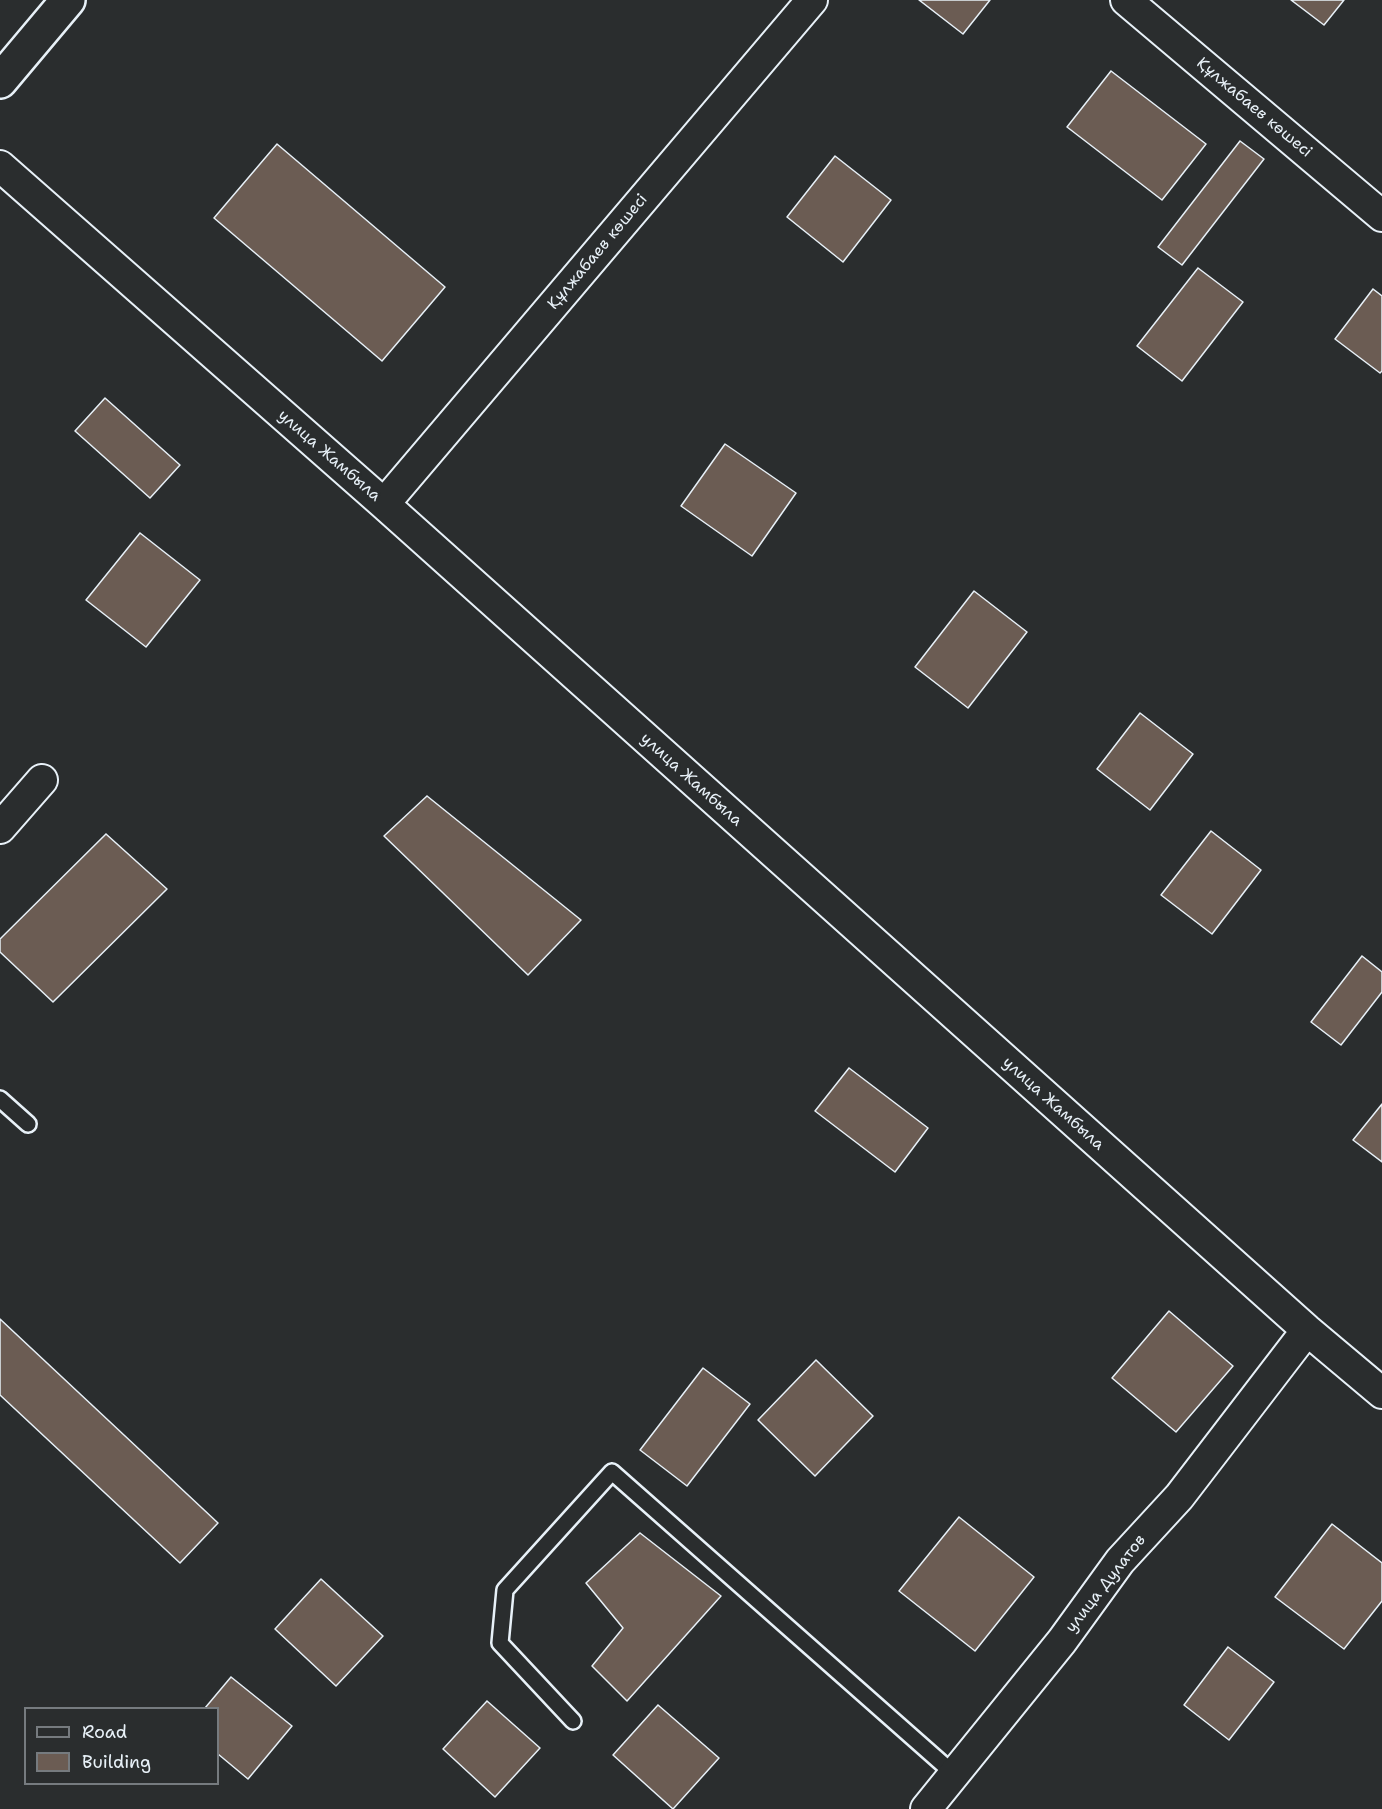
<!DOCTYPE html>
<meta charset="utf-8">
<style>
body{margin:0}
#map{position:relative;width:1382px;height:1809px;overflow:hidden;background:#2a2d2e;font-family:"Shantell Sans",sans-serif}
canvas{display:block}
.legend{position:absolute;left:24px;top:1707px;width:195px;height:78px;box-sizing:border-box;background:#2a2d2e;border:2px solid #767b7f;margin:0;padding:8px 10px;list-style:none;font-size:18px;color:#e8f1f8}
.legend li{display:flex;align-items:center;gap:12px;height:30px}
.legend b{width:30px;border:2px solid #767b7f}
</style>
<div id="map">
<canvas width="1382" height="1809"></canvas>
<ul class="legend">
<li><b style="height:8px;background:#2a2d2e"></b>Road</li>
<li><b style="height:16px;background:#6b5c53"></b>Building</li>
</ul>
</div>
<script>
const context = document.querySelector('canvas').getContext('2d');
context.lineJoin = 'round';
function fillPath(path, color) { context.fillStyle = color; context.fill(path, 'evenodd'); }
const poly = rows => new Path2D(rows.map(r => 'M' + r).join(''));
function trace(path, color, width, dash) { context.strokeStyle = color; context.lineWidth = width; context.lineCap = dash ? 'butt' : 'round'; context.setLineDash(dash || []); context.stroke(path); }
function write(font, color, halo, rows, align = 'center') {
  context.font = font + ' "Shantell Sans",sans-serif'; context.lineWidth = 5; context.setLineDash([]); context.textBaseline = 'middle'; context.strokeStyle = halo; context.fillStyle = color; for (const [text, x, y, turn = 0] of rows) {
    context.save(); context.translate(x, y); context.rotate((+turn || 0) * Math.PI / 180); context.textAlign = isNaN(turn) ? turn : align; if (halo) context.strokeText(text, 0, 0); context.fillText(text, 0, 0); context.restore();
  }
}
const building = poly([
 [919,0,990,0,963,34,919,0],
 [1291,0,1344,0,1324,25,1291,0],
 [1111,71,1206,144,1162,200,1067,127,1111,71],
 [1240,141,1264,159,1182,265,1158,247,1240,141],
 [277,144,445,287,382,361,214,218,277,144],
 [835,156,891,200,843,262,787,217,835,156],
 [1198,268,1243,302,1182,381,1137,346,1198,268],
 [1373,289,1382,296,1382,371,1380,373,1335,339,1373,289],
 [105,398,180,465,150,498,75,431,105,398],
 [725,444,796,493,752,556,681,506,725,444],
 [140,533,200,580,146,647,86,600,140,533],
 [974,591,1027,632,968,708,915,667,974,591],
 [1140,713,1193,754,1150,810,1097,769,1140,713],
 [427,796,581,920,528,975,384,836,427,796],
 [1211,831,1261,870,1212,934,1161,895,1211,831],
 [106,834,167,889,53,1002,0,952,0,939,106,834],
 [1362,956,1382,972,1382,992,1341,1045,1311,1022,1362,956],
 [849,1068,928,1128,895,1172,815,1111,849,1068],
 [1382,1104,1382,1162,1353,1140,1382,1104],
 [1169,1311,1233,1366,1176,1432,1112,1378,1169,1311],
 [0,1319,218,1523,180,1563,0,1395,0,1319],
 [816,1360,873,1416,815,1476,758,1420,816,1360],
 [703,1368,750,1404,687,1486,640,1450,703,1368],
 [959,1517,1034,1577,975,1651,899,1591,959,1517],
 [1332,1524,1382,1563,1382,1601,1344,1649,1275,1597,1332,1524],
 [640,1533,721,1596,627,1701,592,1666,623,1628,586,1583,640,1533],
 [321,1579,383,1636,336,1686,275,1629,321,1579],
 [1228,1647,1274,1682,1229,1740,1184,1705,1228,1647],
 [231,1677,292,1726,248,1779,218,1754,218,1708,205,1708,231,1677],
 [487,1701,540,1748,495,1797,443,1749,487,1701],
 [658,1705,719,1758,673,1809,613,1755,658,1705]
]);
const lane = poly([
 [0,1099,28,1124],
 [573,1721,500,1643,505,1590,612,1472,954,1774]
]);
const street = poly([
 [1126,0,1382,216],
 [0,166,384,504,1307,1330,1382,1393],
 [384,504,812,0],
 [0,828,42,780],
 [926,1809,1062,1641,1120,1561,1179,1497,1307,1330]
]);
const primary = poly([
 [0,81,68,0]
]);
const streetNames = [
 ["Құлжабаев көшесі",1254,108,40],
 ["Құлжабаев көшесі",598,252,-50],
 ["улица Жамбыла",329,456,41],
 ["улица Жамбыла",691,780,42],
 ["улица Жамбыла",1053,1104,42],
 ["улица Дулатов",1106,1584,-52]
];
fillPath(building, '#6b5c53');
trace(building, '#e8f1f8', 1.5);
trace(lane, '#e8f1f8', 20);
trace(street, '#e8f1f8', 34);
trace(primary, '#e8f1f8', 38);
trace(lane, '#2a2d2e', 15);
trace(street, '#2a2d2e', 30);
trace(primary, '#2a2d2e', 33);
write('16px', '#e8f1f8', '#2a2d2e', streetNames);
</script>
